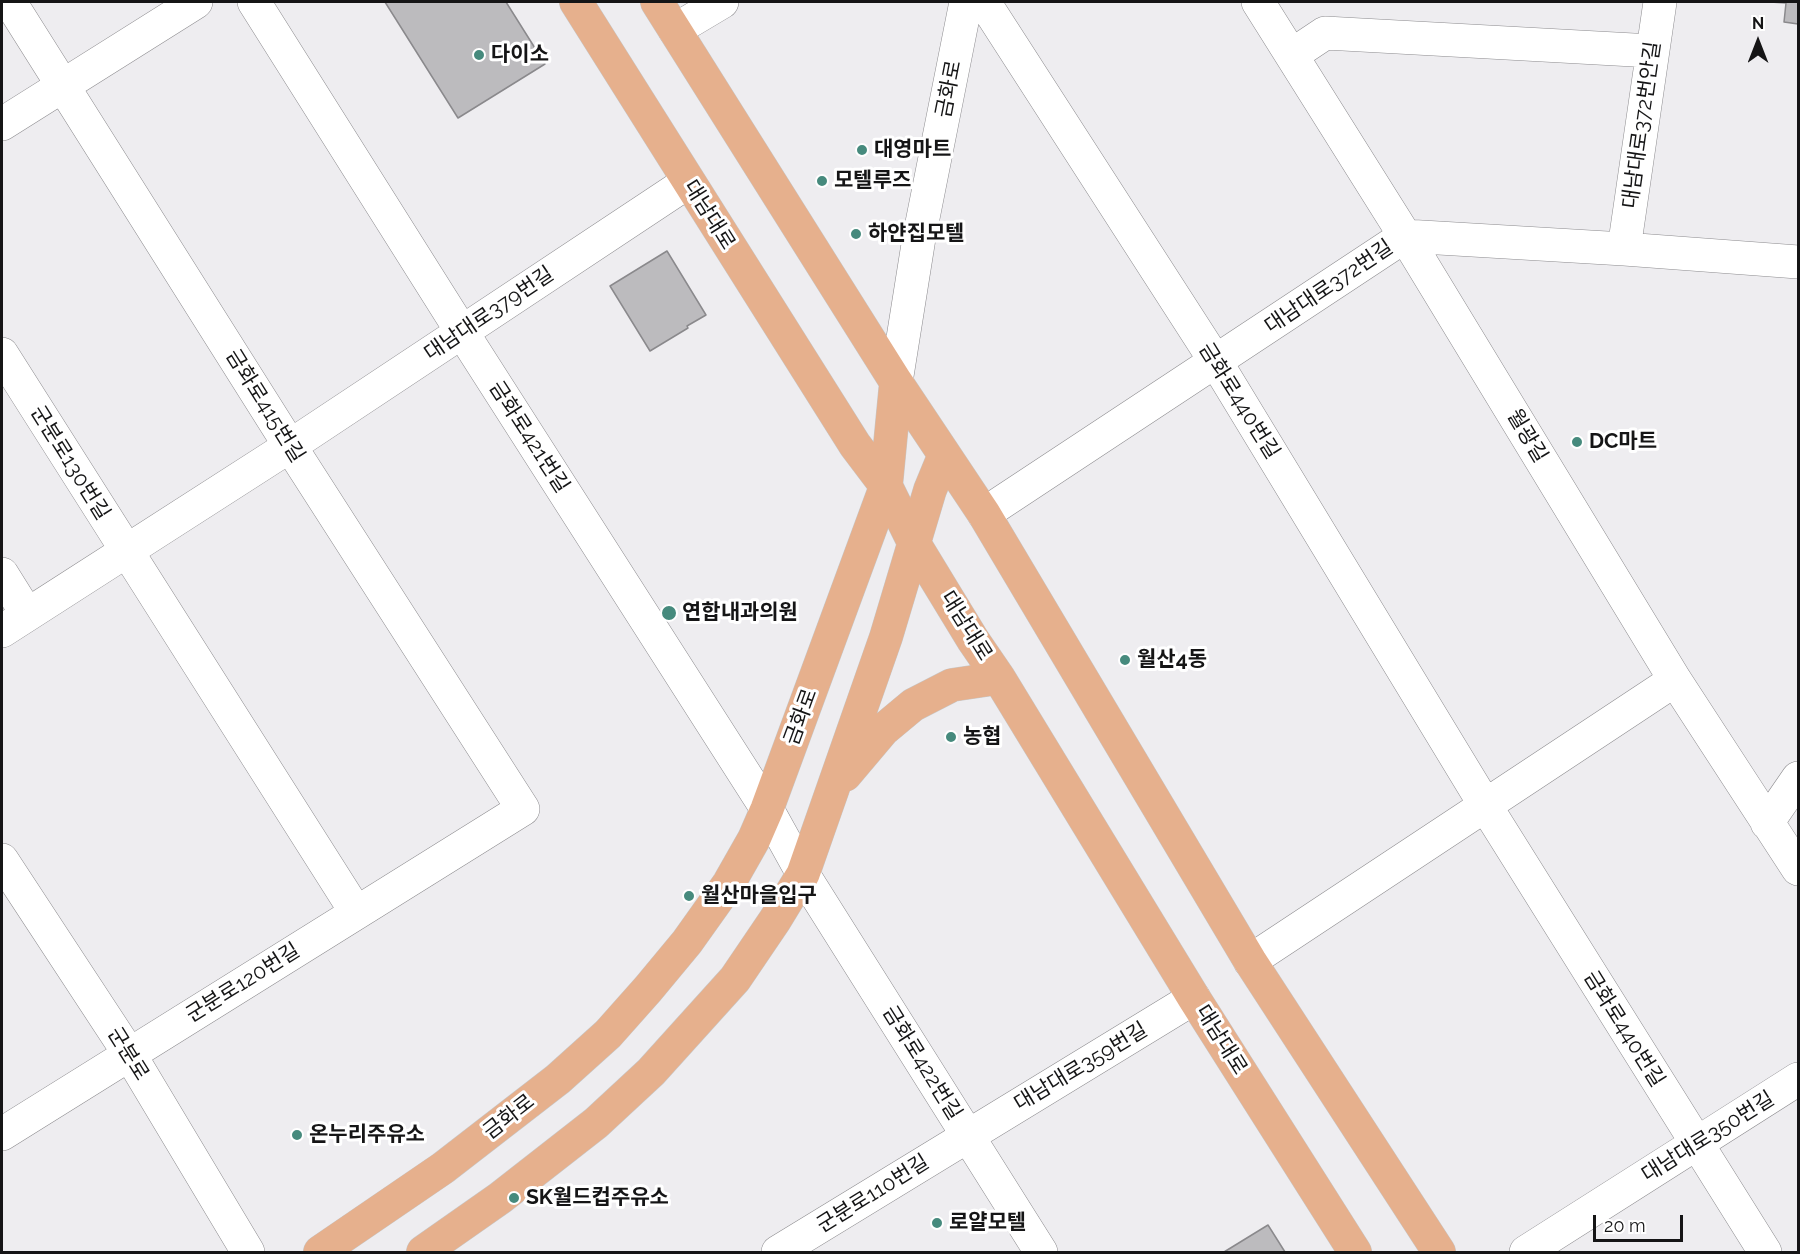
<!DOCTYPE html>
<meta charset="utf-8">
<style>
body{margin:0}
#map{position:relative;width:1800px;height:1254px;overflow:hidden;background:#eeedf0;font-family:Raleway,sans-serif}
canvas{display:block}
.frame{position:absolute;inset:0;border:3px solid #151516;pointer-events:none}
.north{position:absolute;left:1728px;top:12px;width:60px;height:60px;-webkit-text-stroke:4px #fff;paint-order:stroke;rotate:0deg;font-size:16px;font-weight:700;line-height:24px;text-align:center;color:#151516}
.north::after{content:'';display:block;margin:auto;width:21px;height:27px;background:#151516;clip-path:polygon(50% 0,100% 100%,50% 72%,0 100%)}
.scale{position:absolute;left:1593px;top:1215px;width:90px;height:27px;box-sizing:border-box;border:3px solid #151516;border-top:0;padding-left:8px;font-size:18px;line-height:21px;white-space:nowrap;color:#151516;-webkit-text-stroke:4px #fff;paint-order:stroke}
</style>
<div id="map">
<canvas width="1800" height="1254"></canvas>
<div class="frame"></div>
<div class="north">N</div>
<div class="scale">20 m</div>
</div>
<script>
const context = document.querySelector('canvas').getContext('2d');
context.lineJoin = 'round';
function fillPath(path, color) { context.fillStyle = color; context.fill(path, 'evenodd'); }
const poly = rows => new Path2D(rows.map(r => 'M' + r).join(''));
function trace(path, color, width, dash) { context.strokeStyle = color; context.lineWidth = width; context.lineCap = dash ? 'butt' : 'round'; context.setLineDash(dash || []); context.stroke(path); }
function write(font, color, halo, rows, align = 'center') {
  context.font = font + ' Raleway,"Noto Sans KR",sans-serif'; context.lineWidth = 6; context.setLineDash([]); context.textBaseline = 'middle'; context.strokeStyle = halo; context.fillStyle = color; for (const [text, x, y, turn = 0] of rows) {
    context.save(); context.translate(x, y); context.rotate((+turn || 0) * Math.PI / 180); context.textAlign = isNaN(turn) ? turn : align; if (halo) context.strokeText(text, 0, 0); context.fillText(text, 0, 0); context.restore();
  }
}
const building = poly([
 [385,2,506,2,545,64,458,118,385,2],
 [1770,2,1798,2,1798,24,1784,22,1786,3,1770,2],
 [667,251,706,315,687,326,688,328,650,351,610,286,667,251],
 [1268,1225,1285,1252,1224,1252,1268,1225]
]);
const minor = poly([
 [254,2,462,332,767,809,803,874,1041,1252],
 [984,2,1216,362,1485,805,1765,1252],
 [1258,2,1405,236,1675,680,1798,869],
 [675,30,722,2],
 [1292,55,1325,33,1652,51],
 [2,124,196,2],
 [1624,249,1660,2],
 [2,354,356,912],
 [896,382,919,238,966,2],
 [984,514,1405,236,1624,249,1798,262],
 [2,574,27,614],
 [2,631,290,446,688,182],
 [1767,823,1798,778],
 [2,860,130,1055,248,1252],
 [1250,961,1675,680],
 [2,1134,523,809,290,446,10,2],
 [778,1252,1194,998],
 [1526,1252,1798,1079]
]);
const major = poly([
 [576,2,855,445,886,486,914,543,973,640,999,678,1194,998,1355,1252],
 [657,2,896,382,984,514,1250,961,1439,1252],
 [845,775,883,730,913,705,952,685,999,678],
 [320,1252,443,1168,558,1079,608,1034,648,989,687,942,729,883,754,839,767,809,886,486,896,382],
 [423,1252,500,1198,596,1123,651,1072,735,979,775,920,803,874,886,637,930,490,944,456]
]);
const markers = [
 [479,55,6,"#468a7d"],
 [862,150,6,"#468a7d"],
 [822,181,6,"#468a7d"],
 [856,234,6,"#468a7d"],
 [1577,442,6,"#468a7d"],
 [669,613,8,"#468a7d"],
 [1125,660,6,"#468a7d"],
 [951,737,6,"#468a7d"],
 [689,896,6,"#468a7d"],
 [297,1135,6,"#468a7d"],
 [514,1198,6,"#468a7d"],
 [937,1223,6,"#468a7d"]
];
const poiNames = [
 ["다이소",491,55],
 ["대영마트",874,150],
 ["모텔루즈",834,181],
 ["하얀집모텔",868,234],
 ["DC마트",1589,442],
 ["연합내과의원",682,613],
 ["월산4동",1137,660],
 ["농협",963,737],
 ["월산마을입구",701,896],
 ["온누리주유소",309,1135],
 ["SK월드컵주유소",526,1198],
 ["로얄모텔",949,1223]
];
const streetNames = [
 ["금화로",949,89,-79],
 ["대남대로372번안길",1642,125,-82],
 ["대남대로",709,215,58],
 ["대남대로372번길",1329,287,-34],
 ["대남대로379번길",489,314,-34],
 ["금화로440번길",1239,401,58],
 ["금화로415번길",265,406,58],
 ["월광길",1527,436,59],
 ["금화로421번길",529,437,57],
 ["군분로130번길",70,463,58],
 ["대남대로",966,626,58],
 ["금화로",801,717,-70],
 ["군분로120번길",243,983,-32],
 ["금화로440번길",1624,1029,58],
 ["대남대로",1221,1040,58],
 ["군분로",128,1054,58],
 ["금화로422번길",922,1063,58],
 ["대남대로359번길",1081,1067,-31],
 ["금화로",509,1117,-38],
 ["대남대로350번길",1708,1137,-32],
 ["군분로110번길",873,1194,-32]
];
fillPath(building, '#bcbbbe');
trace(building, '#8a898c', 1.5);
trace(minor, '#8c8b8e', 34);
trace(major, '#c7c7c7', 34);
trace(minor, '#fff', 33);
trace(major, '#e6b08d', 33);
for (const [x, y, r, color] of markers) { const dot = new Path2D(); dot.arc(x, y, r, 0, 2 * Math.PI); context.fillStyle = color; context.fill(dot); trace(dot, '#fff', 2); }
write('bold 21px', '#151516', '#fff', poiNames, 'left');
write('21px', '#151516', '#fff', streetNames);
</script>
